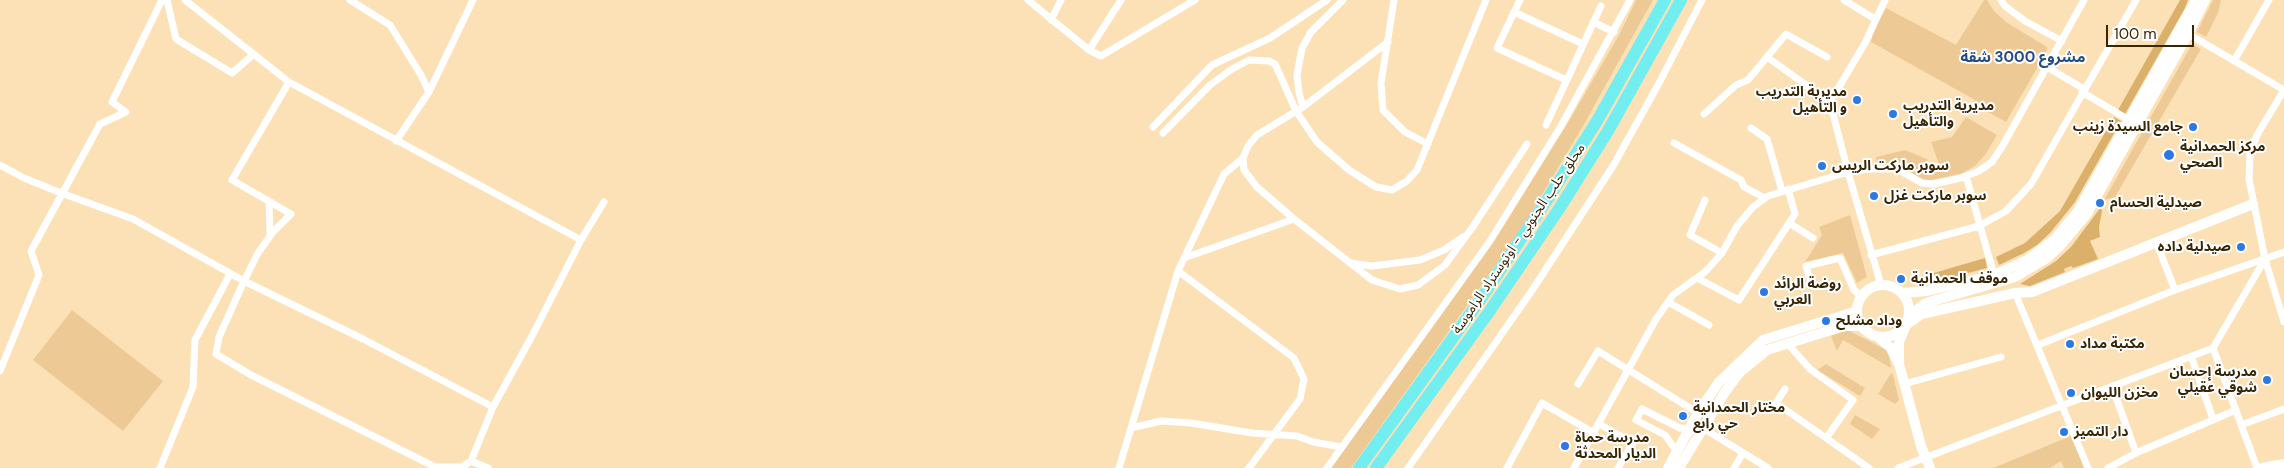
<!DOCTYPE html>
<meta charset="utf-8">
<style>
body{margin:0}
#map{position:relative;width:2284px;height:468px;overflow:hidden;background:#fde1b6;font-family:"DM Sans",sans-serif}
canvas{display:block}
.scale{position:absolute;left:2106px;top:25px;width:88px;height:22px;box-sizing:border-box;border:2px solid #382606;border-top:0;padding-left:6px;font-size:15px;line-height:18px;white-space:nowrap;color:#382606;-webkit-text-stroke:4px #fff;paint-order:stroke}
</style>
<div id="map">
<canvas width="2284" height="468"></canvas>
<div class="scale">100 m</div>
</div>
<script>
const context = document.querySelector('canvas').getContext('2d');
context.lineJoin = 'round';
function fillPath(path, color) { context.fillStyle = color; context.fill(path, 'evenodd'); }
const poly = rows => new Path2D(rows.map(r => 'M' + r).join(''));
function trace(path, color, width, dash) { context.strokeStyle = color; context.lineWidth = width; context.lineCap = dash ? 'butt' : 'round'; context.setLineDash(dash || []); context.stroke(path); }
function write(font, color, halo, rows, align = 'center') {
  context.font = font + ' "DM Sans","Noto Sans Arabic",sans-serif'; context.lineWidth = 4; context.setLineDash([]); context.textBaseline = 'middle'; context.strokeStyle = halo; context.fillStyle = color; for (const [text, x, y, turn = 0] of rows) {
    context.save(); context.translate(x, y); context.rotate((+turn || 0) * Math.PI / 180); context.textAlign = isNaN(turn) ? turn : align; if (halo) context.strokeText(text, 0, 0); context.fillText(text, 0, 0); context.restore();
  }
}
const green = poly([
 [1636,0,1653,0,1583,126,1521,230,1351,468,1331,468,1503,227,1569,121,1619,35],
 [1984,0,1987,0,1994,11,2006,22,2047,47,2047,51,2006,122,1973,104,1975,100,1871,42,1875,27,1886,8,1956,45],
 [2213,0,2221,0,2218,13,2206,37,2197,32],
 [2192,44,2201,49,2115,197,2104,200],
 [1966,117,1997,135,1985,155,1975,166,1960,174,1926,181,1898,165,1877,165,1876,157,1905,150,1927,159,1932,171,1940,167,1931,142,1952,137],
 [1850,215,1867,277,1857,283,1843,253,1805,262,1822,235,1819,227],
 [72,310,163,381,123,431,33,360],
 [1848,330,1888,351,1891,368,1843,340,1837,351,1831,336],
 [1826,364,1865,388,1860,396,1817,370],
 [1891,373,1893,375,1899,400,1895,404,1878,394],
 [1855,415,1880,429,1872,439,1850,424],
 [2071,436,2085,468,2064,468,2061,461,2050,468,1993,468]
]);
const forest = poly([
 [2180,0,2188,0,2185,8,2125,114,2118,110],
 [2114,117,2121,121,2075,202,2050,233,2037,245,2024,253,1999,265,1996,257,2025,243,2060,211],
 [2101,207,2102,211,2099,227,2100,237,2090,241,2098,259,2073,268,2071,266,2064,269,2065,272,2030,286,2020,284,2056,261,2071,247],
 [1985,258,1987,268,1919,286,1910,280]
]);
const street = poly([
 [167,0,176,39,232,73,254,54],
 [185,0,289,82,581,240],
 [350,0,390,25,421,75,429,92],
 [1028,0,1089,50,1101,56,1195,0],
 [1394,0,1381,83,1383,110,1405,132,1428,144],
 [1520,0,1497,48,1566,80],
 [1844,0,1875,19],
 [2001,0,2005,6,2025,21,2062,41],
 [1514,12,1583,44],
 [1051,20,1061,0],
 [1593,22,1614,32],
 [2185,32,2284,90],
 [1089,50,1121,0],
 [1767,57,1830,102,1848,172,1881,285],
 [2234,61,2269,0],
 [2047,67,2084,89],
 [2082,92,2129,120],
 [1830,102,1865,43,1885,0],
 [1303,107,1299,93,1297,75,1302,48,1311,32,1343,0],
 [1704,114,1736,85,1748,80,1786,34,1827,57],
 [1546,125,1601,6],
 [1153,127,1212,65,1270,38,1327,0],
 [1751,128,1767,139,1782,191],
 [1163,133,1210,85,1232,69,1249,60,1269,61,1275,64,1296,111,1317,142,1349,170,1376,187,1392,190,1407,181,1417,170,1486,0],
 [396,141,429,92,473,0],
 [1674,143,1741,180,1744,187,1765,198],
 [1243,158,1244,170,1257,187,1294,219,1372,280,1400,289,1418,285,1445,265,1472,228,1527,144],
 [0,165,24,178,61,193,133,219,244,281,258,253,273,232,291,214,232,180,289,82],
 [1966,176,1994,275],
 [1705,200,1690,235,1722,253],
 [269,202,270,236],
 [1789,223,1813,238],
 [2157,244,2175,290],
 [1871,255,1979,226,2006,211,2031,184,2136,0],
 [1184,258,1294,219],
 [2265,259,2284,322],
 [1350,263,1372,266,1420,260,1444,250,1463,237],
 [1178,271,1294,358,1304,379,1300,399,1249,468],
 [1697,278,1739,300,1795,214,1788,189],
 [1811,283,1806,266,1840,258,1854,290,1862,297],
 [2015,293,2088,468],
 [1668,302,1709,325],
 [1787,343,1810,369,1853,400,1827,437],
 [2038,345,2175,290,2284,252],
 [2213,348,2257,468],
 [2191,356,2213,419],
 [0,371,39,275,31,251,100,124,126,112,112,102,162,0],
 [1578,384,1598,351,1698,413],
 [1904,384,2001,357],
 [2112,386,2136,453],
 [1785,389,1776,403,1869,468],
 [493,407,363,339,244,281,219,337,216,354,251,375,435,467,462,467,471,461,493,407,532,336,581,240,604,202],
 [1693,422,1768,468],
 [1599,424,1633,443,1618,468],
 [2241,425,2284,409],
 [1131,428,1161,421,1191,423,1252,433,1297,436,1313,442,1342,447],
 [1677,452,1665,435,1636,420,1642,409,1680,428,1689,429],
 [471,461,488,468],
 [160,468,193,387,195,340,230,274],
 [1119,468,1178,271,1224,174,1243,158,1248,146,1257,135,1303,107,1388,42],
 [1327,468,1490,241,1561,126,1630,0],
 [1408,468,1533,289,1613,166,1658,85,1702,0],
 [1507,468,1542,403,1594,433],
 [1574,468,1656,319,1673,295,1705,272,1722,253,1737,226,1753,207,1768,196,1848,172,1867,169,1897,169,1922,183,1934,184,1961,178,1979,171,1992,162,2002,147,2084,0],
 [1734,468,1743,453],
 [1898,468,2213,348,2265,259,2249,179,2250,155,2257,135,2284,90],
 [2108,468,2136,453,2236,410]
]);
const secondary = poly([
 '1857 311a26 26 0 1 1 52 0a26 26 0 1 1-52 0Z',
 [1902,293,1927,291,1994,275,2027,260,2055,239,2078,211,2196,0],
 [1909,316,1926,303,2015,277,2047,258,2060,246,2086,215,2188,34,2205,0],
 [1879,338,1890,347,1899,364,1921,446,1930,468],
 [1899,364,1899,342,1906,325,1922,314,2015,293,2032,292,2253,204],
 [1668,468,1698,413,1719,382,1763,340,1857,311],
 [1679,468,1725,392,1740,372,1767,350,1844,326,1862,326],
 [2262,468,2284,464]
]);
const highway = poly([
 [1359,468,1478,303,1547,200,1597,121,1665,0],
 [1376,468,1489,312,1559,209,1608,131,1681,0]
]);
const markers = [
 [1857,100,5,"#2c79e4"],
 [1893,114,5,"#2c79e4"],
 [2193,127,5,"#2c79e4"],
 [2169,155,6,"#2c79e4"],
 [1822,166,5,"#2c79e4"],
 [1874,196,5,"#2c79e4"],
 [2100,203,5,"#2c79e4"],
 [2241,247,5,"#2c79e4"],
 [1901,279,5,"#2c79e4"],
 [1764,292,5,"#2c79e4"],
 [1826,321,5,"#2c79e4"],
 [2070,344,5,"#2c79e4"],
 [2267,380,5,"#2c79e4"],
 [2071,393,5,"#2c79e4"],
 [1683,416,5,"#2c79e4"],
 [2064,432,5,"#2c79e4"],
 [1565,446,5,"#2c79e4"]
];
const poiNames = [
 ["مديرية التدريب",1847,92,"right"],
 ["و التأهيل",1847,108,"right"],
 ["مديرية التدريب",1903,106],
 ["والتأهيل",1903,122],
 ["جامع السيدة زينب",2183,127,"right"],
 ["مركز الحمدانية",2180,147],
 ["الصحي",2180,163],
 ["سوبر ماركت الريس",1832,166],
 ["سوبر ماركت غزل",1884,196],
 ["صيدلية الحسام",2110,203],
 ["صيدلية داده",2231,247,"right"],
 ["موقف الحمدانية",1911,279],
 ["روضة الرائد",1774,284],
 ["العربي",1774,300],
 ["وداد مشلح",1836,321],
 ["مكتبة مداد",2080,344],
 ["مدرسة إحسان",2257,372,"right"],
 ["شوقي عقيلي",2257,388,"right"],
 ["مخزن الليوان",2081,393],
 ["مختار الحمدانية",1693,408],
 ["حي رابع",1693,424],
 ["دار التميز",2074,432],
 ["مدرسة حماة",1575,438],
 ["الديار المحدثة",1575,454]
];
const streetNames = [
 ["محلق حلب الجنوبي - اوتوستراد الراموسة",1519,239,-56]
];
const neighbourhoodNames = [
 ["مشروع 3000 شقة",2023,58]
];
fillPath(green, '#edca95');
fillPath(forest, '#dbb06a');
trace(street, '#fff', 7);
trace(secondary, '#fff', 10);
trace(highway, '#72edf0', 12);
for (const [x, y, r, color] of markers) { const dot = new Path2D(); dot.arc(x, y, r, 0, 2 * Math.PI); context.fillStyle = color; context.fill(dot); trace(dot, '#fff', 2); }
write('bold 14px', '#382606', '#fff', poiNames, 'left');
write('14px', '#382606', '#fff', streetNames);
write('bold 15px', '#264b81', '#fff', neighbourhoodNames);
</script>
